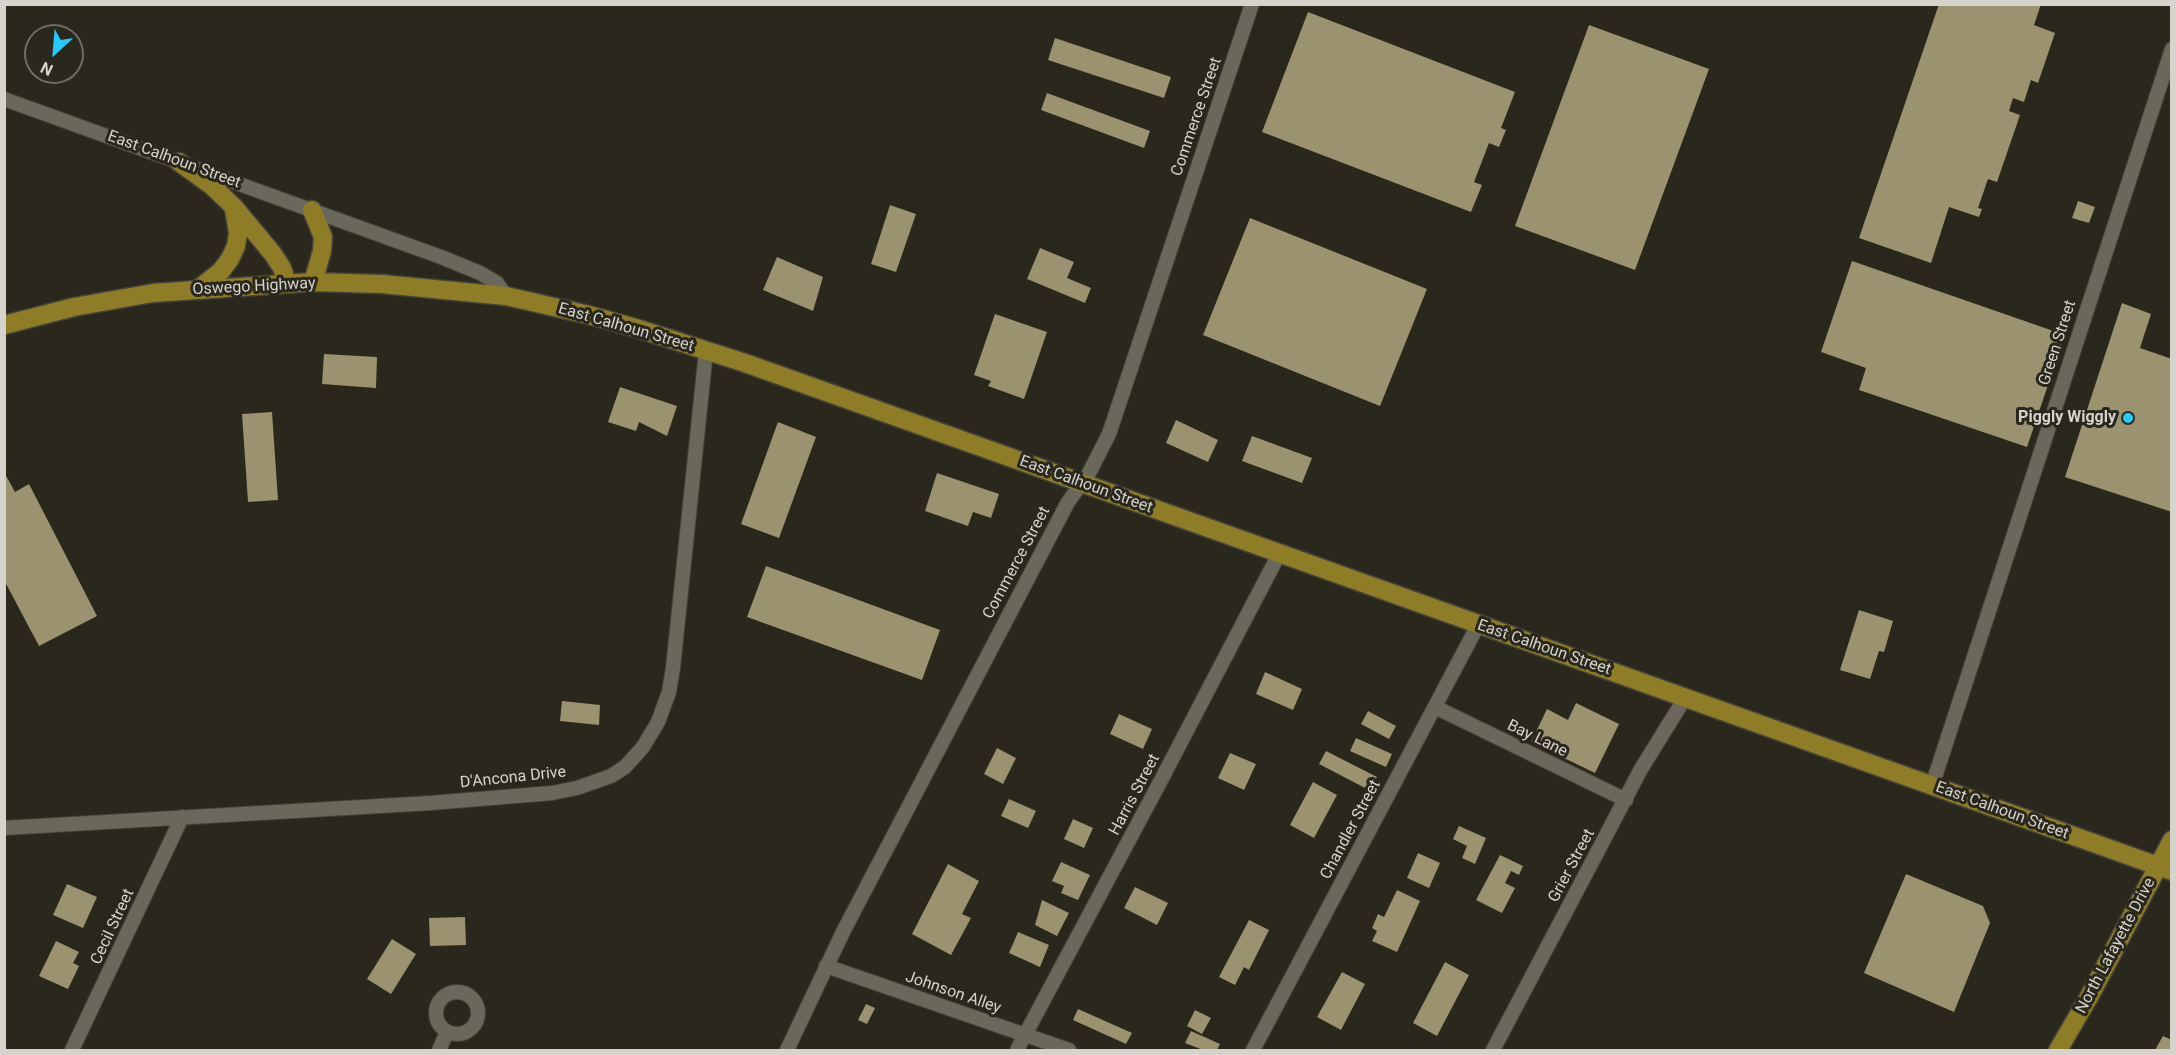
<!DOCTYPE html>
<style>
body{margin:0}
#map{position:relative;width:2176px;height:1055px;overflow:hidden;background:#2a271d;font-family:Roboto,sans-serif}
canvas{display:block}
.frame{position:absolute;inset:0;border:6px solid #d5d3cc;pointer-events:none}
.north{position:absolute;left:24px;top:24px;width:60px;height:60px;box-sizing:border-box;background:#2a271d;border:2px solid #6e6c63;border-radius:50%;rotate:206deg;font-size:16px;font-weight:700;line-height:24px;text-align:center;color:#d5d3cc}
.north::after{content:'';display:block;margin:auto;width:21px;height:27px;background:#26c9fe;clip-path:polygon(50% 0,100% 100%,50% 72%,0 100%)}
</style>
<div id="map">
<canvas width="2176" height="1055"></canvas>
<div class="frame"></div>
<div class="north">N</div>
</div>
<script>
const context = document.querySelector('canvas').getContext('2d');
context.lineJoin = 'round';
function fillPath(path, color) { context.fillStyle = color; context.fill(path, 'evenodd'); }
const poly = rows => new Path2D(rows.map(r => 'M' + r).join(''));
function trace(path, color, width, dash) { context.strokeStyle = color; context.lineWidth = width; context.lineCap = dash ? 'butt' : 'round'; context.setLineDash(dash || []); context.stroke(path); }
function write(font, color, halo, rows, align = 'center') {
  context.font = font + ' Roboto,sans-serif'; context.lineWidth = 6; context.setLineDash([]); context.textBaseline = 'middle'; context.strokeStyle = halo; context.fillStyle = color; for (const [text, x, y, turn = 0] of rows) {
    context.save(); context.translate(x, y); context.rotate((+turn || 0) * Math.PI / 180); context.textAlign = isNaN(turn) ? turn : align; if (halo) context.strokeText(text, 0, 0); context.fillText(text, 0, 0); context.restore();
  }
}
const building = poly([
 [1939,4,2041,4,2034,25,2055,33,2038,83,2031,80,2024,102,2013,98,2009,111,2020,115,1997,182,1988,179,1978,208,1982,209,1979,217,1949,207,1931,263,1859,238],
 [1308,12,1515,92,1501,128,1506,130,1499,147,1489,143,1474,182,1482,185,1471,212,1262,132],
 [1589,25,1709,69,1635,270,1515,226],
 [1055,38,1171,77,1164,98,1048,60],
 [1047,93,1150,131,1144,148,1041,110],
 [2078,201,2095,207,2089,223,2072,218],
 [890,205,916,214,896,272,871,264],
 [1250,218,1427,289,1380,406,1203,335],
 [1040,248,1074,262,1067,278,1091,288,1085,303,1027,279],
 [777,257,823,277,813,311,763,290],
 [1852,261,2065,335,2027,447,1859,390,1866,368,1821,352],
 [2122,303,2151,314,2140,348,2172,359,2172,512,2065,477],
 [995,314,1047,332,1024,399,988,386,991,381,974,375],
 [324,354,377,357,376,388,322,384],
 [620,387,677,406,667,436,639,422,636,431,608,422],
 [272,412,278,500,248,502,242,414],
 [1176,420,1218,440,1208,462,1166,443],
 [778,422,816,437,779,538,741,524],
 [1252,436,1312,458,1302,483,1242,461],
 [4,472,15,492,29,484,97,616,39,646,4,580],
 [937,473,999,494,991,518,973,512,968,526,925,511],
 [766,566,940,630,922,680,747,617],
 [1859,610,1893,621,1884,652,1879,651,1870,679,1840,670],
 [1265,672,1302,689,1293,710,1256,694],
 [562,701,600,705,599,725,560,721],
 [1576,703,1619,724,1595,773,1531,742,1547,709,1568,720],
 [1368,711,1396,726,1389,739,1361,724],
 [1119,714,1152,729,1143,749,1110,734],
 [1356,738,1392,754,1386,767,1350,751],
 [997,748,1016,758,1003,784,984,774],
 [1326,751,1377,777,1369,790,1319,764],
 [1230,753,1256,764,1244,790,1218,778],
 [1313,782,1337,795,1314,838,1290,825],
 [1009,799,1036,811,1028,828,1001,816],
 [1073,819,1093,828,1084,848,1064,839],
 [1459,826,1486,838,1475,864,1462,858,1467,846,1453,839],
 [1418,853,1440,863,1429,888,1407,878],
 [1500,855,1523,866,1519,875,1511,871,1505,883,1515,888,1502,913,1476,900],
 [1061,862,1090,875,1078,900,1061,893,1064,886,1052,881],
 [948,864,979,881,962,914,971,918,951,955,912,934],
 [1906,874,1983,906,1990,923,1954,1012,1864,973],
 [67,884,97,897,83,928,53,915],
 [1135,887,1168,903,1157,925,1124,908],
 [1397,890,1420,901,1397,952,1372,941,1377,931,1372,928,1378,914,1384,917],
 [1042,900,1069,913,1057,936,1035,925],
 [465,917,466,945,430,946,429,918],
 [1249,920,1269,930,1249,970,1244,967,1235,985,1219,977],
 [1018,932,1049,945,1040,967,1009,953],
 [392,939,416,954,391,994,367,979],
 [56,941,79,952,73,963,79,966,68,989,39,976],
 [1445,962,1469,975,1437,1036,1413,1023],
 [1342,972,1365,984,1341,1030,1317,1017],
 [866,1004,875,1008,867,1024,858,1020],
 [1078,1009,1132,1033,1126,1044,1073,1020],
 [1195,1010,1211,1018,1202,1034,1187,1026],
 [1191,1031,1220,1044,1217,1050,1203,1050,1185,1043],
 [2163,1036,2172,1040,2172,1050,2155,1050]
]);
const street = poly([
 [4,99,441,257,480,273,497,283,506,296],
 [1435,707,1626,800],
 [1932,786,2172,49],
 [4,828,431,803,552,793,577,788,611,776,625,767,643,747,658,722,669,692,673,668,706,351],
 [826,966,1069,1050],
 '436 1013a21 21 0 1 1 42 0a21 21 0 1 1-42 0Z',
 [72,1050,182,817],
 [439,1050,447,1032],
 [787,1050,843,932,1068,502,1089,473,1109,434,1252,4],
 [1017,1050,1159,784,1279,554],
 [1253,1050,1478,625],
 [1493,1050,1641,769,1685,698]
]);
const primary = poly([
 [179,162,212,186,234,207,273,254,282,268,287,283],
 [312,210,323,237,322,251,313,282],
 [197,290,221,271,230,259,236,246,238,233,234,209],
 [4,325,74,307,153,293,313,282,382,284,506,296,589,315,639,329,745,363,2172,871],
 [2058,1050,2089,997,2172,840]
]);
const markers = [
 [2128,418,6,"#26c9fe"]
];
const streetNames = [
 ["Commerce Street",1197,117,-71],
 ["East Calhoun Street",174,160,20],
 ["Oswego Highway",254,287,-3],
 ["East Calhoun Street",626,328,16],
 ["Green Street",2058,343,-72],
 ["East Calhoun Street",1086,485,20],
 ["Commerce Street",1017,563,-62],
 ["East Calhoun Street",1544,648,19],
 ["Bay Lane",1537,739,26],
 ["D'Ancona Drive",513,778,-6],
 ["Harris Street",1135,795,-62],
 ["East Calhoun Street",2002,811,20],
 ["Chandler Street",1351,830,-62],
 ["Grier Street",1572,866,-62],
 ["Cecil Street",113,927,-65],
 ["North Lafayette Drive",2116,946,-62],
 ["Johnson Alley",953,993,19]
];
const poiNames = [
 ["Piggly Wiggly",2116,418]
];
fillPath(building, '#9b926f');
trace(street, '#45433a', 16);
trace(primary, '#45433a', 21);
trace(street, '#6a675b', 14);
trace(primary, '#8e7c26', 18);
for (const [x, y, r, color] of markers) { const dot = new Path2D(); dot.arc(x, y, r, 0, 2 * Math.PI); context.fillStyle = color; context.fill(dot); trace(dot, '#2a271d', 2); }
write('16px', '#d5d3cc', '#2a271d', streetNames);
write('bold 16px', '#d5d3cc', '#2a271d', poiNames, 'right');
</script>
